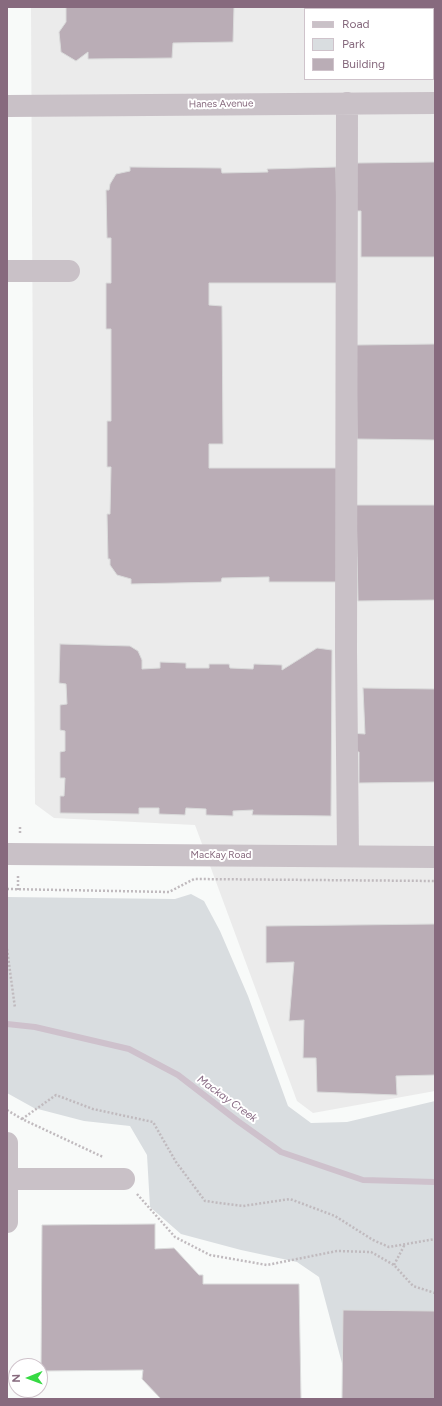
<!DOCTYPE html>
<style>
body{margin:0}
#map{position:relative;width:442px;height:1406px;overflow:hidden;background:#f8faf9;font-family:Figtree,sans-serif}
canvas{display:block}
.frame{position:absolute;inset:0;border:8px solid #876a7e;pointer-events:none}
.legend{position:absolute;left:304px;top:8px;width:130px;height:72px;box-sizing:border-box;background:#fff;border:1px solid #cfc3cb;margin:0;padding:5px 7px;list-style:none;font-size:12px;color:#876a7e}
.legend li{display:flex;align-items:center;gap:8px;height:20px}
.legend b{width:20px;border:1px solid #cfc3cb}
.north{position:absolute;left:8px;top:1358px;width:40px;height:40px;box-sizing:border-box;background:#fff;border:1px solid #cfc3cb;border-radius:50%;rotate:269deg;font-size:11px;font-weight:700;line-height:16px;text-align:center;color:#876a7e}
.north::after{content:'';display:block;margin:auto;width:14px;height:18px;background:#37da44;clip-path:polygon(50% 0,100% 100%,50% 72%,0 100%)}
</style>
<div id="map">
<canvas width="442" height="1406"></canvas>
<div class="frame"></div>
<ul class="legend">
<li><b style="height:5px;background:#c9c1c7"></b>Road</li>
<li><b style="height:11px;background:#d9dde0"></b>Park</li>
<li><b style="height:11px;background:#baadb6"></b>Building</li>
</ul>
<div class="north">N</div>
</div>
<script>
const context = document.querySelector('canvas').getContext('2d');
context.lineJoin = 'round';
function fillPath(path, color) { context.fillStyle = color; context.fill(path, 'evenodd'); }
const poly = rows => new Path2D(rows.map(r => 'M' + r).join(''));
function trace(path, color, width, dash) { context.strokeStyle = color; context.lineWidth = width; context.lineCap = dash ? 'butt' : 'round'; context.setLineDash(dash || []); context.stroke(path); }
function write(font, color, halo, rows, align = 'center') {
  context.font = font + ' Figtree,sans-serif'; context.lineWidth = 4; context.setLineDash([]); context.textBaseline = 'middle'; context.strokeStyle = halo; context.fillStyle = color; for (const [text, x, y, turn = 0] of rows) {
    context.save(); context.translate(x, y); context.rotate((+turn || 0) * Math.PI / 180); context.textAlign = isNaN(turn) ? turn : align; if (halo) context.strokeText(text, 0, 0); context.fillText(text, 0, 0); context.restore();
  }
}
const built = poly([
 [31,7,435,7,435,1091,313,1113,297,1101,195,825,54,818,35,804],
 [305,9,433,9,433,79,305,79]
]);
const green = poly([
 [191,894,204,901,220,931,248,996,288,1106,311,1123,347,1122,435,1101,435,1399,347,1382,319,1277,297,1262,241,1250,181,1234,150,1207,147,1155,130,1126,84,1121,34,1108,7,1093,7,897,175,899]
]);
const stream = poly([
 [7,1024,35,1027,129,1049,178,1075,239,1122,281,1152,363,1180,435,1182]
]);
const building = poly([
 [66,7,234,7,233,42,173,43,172,58,88,59,88,52,76,61,61,52,59,32,66,22,66,7],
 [393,7,435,7,435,62,433,62,433,9,393,9,393,7],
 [435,162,435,257,361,257,361,211,348,211,357,163,435,162],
 [130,167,221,168,222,173,268,172,267,169,336,167,338,283,209,283,209,305,222,306,223,444,209,444,209,468,337,468,337,582,269,582,269,577,222,578,221,582,131,584,131,579,117,575,110,565,110,559,108,559,107,514,110,514,111,467,107,467,107,421,111,421,111,329,106,329,106,283,111,283,111,238,107,238,106,190,109,190,110,184,116,174,130,171,130,167],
 [435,344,435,440,357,439,356,345,435,344],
 [356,505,435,505,435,600,358,601,356,505],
 [60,644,130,646,138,651,142,660,142,669,160,668,160,662,186,663,186,668,209,668,209,664,229,664,230,668,253,669,254,664,282,665,282,670,317,648,332,650,331,816,252,815,253,810,233,811,233,816,206,815,206,809,186,808,185,815,159,814,159,808,139,808,139,814,60,813,60,796,64,796,65,778,60,778,60,752,65,751,65,731,60,730,60,705,67,704,66,684,59,683,60,644],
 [363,688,435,689,435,782,359,783,359,752,350,752,350,733,365,734,363,688],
 [435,924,435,1075,396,1076,397,1095,317,1092,316,1058,303,1058,304,1020,289,1021,294,962,266,963,266,926,435,924],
 [155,1224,155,1249,174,1248,199,1275,203,1275,203,1284,299,1284,301,1399,161,1399,142,1379,143,1370,41,1371,42,1225,155,1224],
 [343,1310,435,1311,435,1399,342,1399,343,1310]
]);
const path = poly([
 [20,833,20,826],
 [7,889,169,892,194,879,435,881],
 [18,890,18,874],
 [7,949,15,1008],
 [7,1110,22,1119,103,1157],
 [22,1119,56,1095,93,1109,153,1122,176,1162,205,1201,243,1206,290,1199,335,1216,373,1240,389,1247,435,1239],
 [137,1194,175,1237,210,1255,267,1265,337,1251,371,1252,394,1265,413,1286,435,1293],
 [394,1265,405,1244]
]);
const minor = poly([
 [347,103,346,651,348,856],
 [7,106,435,103],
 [7,271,69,271],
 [7,854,435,857],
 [7,1143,7,1222],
 [8,1179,124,1179]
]);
const streetNames = [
 ["Hanes Avenue",221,104,-1],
 ["MacKay Road",221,855]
];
const waterNames = [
 ["Mackay Creek",227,1099,36]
];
fillPath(built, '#ebebeb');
fillPath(green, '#d9dde0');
trace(stream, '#cec1cc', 6);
fillPath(building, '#baadb6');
trace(building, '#dadbdb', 1);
trace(path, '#c0babe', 2.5, [2, 2]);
trace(minor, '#c9c1c7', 22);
write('10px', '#876a7e', '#fff', streetNames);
write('italic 11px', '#896c85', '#fff', waterNames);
</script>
